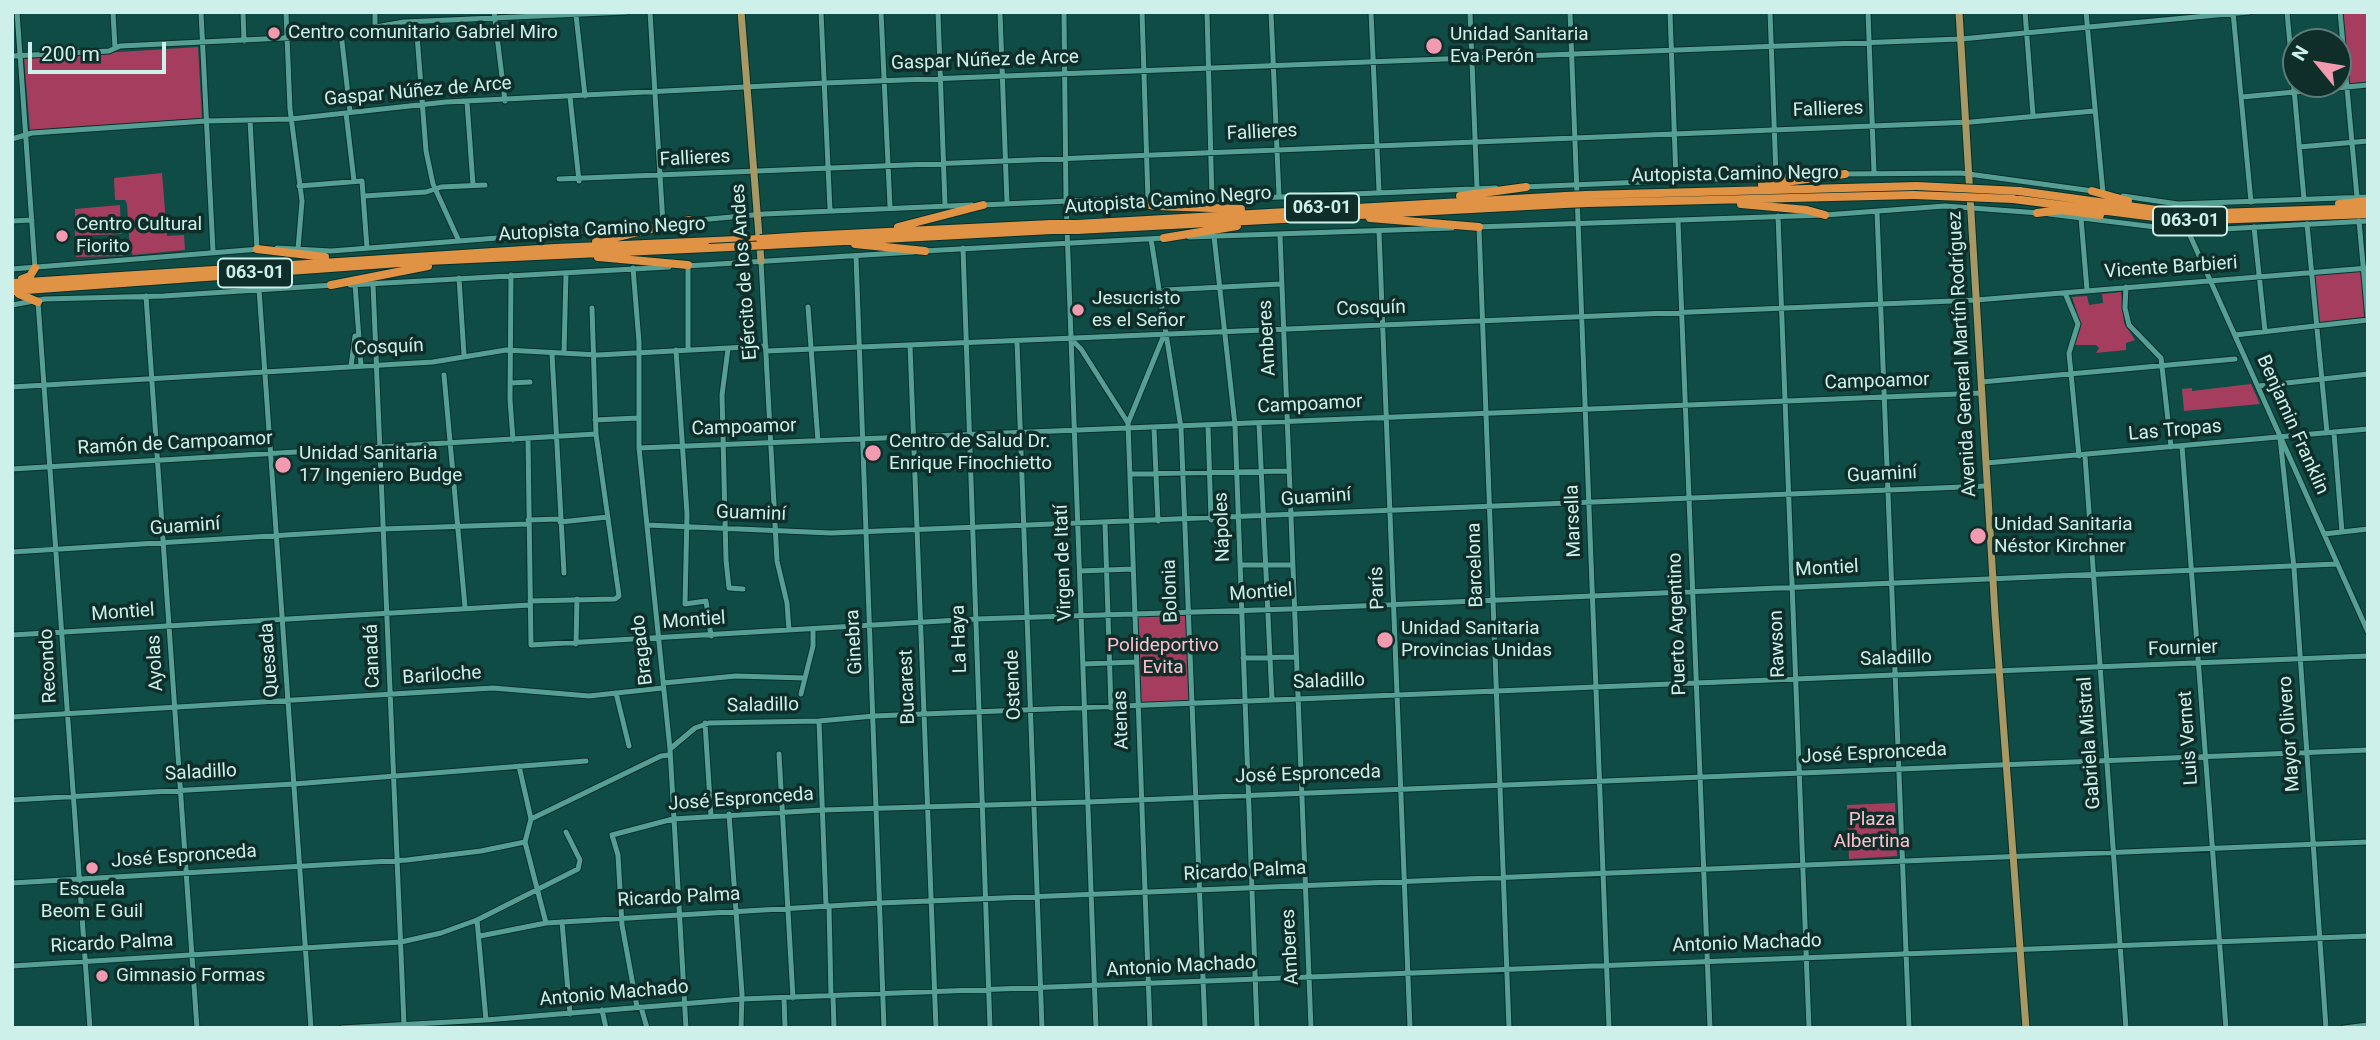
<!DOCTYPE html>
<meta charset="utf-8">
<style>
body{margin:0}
#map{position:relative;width:2380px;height:1040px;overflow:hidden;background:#0f4c45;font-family:Roboto,sans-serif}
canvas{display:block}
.frame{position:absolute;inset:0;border:14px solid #cdf0ea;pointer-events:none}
.north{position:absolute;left:2282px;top:28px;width:70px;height:70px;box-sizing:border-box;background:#0f2e2a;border:2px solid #5b7c77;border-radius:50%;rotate:300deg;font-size:19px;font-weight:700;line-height:28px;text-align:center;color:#cdf0ea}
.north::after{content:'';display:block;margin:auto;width:24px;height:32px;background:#f29aaf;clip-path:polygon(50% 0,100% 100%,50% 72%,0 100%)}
.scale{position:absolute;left:28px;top:42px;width:138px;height:32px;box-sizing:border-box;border:4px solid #cdf0ea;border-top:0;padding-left:9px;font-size:21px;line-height:24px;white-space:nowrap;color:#cdf0ea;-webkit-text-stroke:5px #0f2e2a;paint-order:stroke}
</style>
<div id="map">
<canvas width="2380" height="1040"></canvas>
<div class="frame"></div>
<div class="north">N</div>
<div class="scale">200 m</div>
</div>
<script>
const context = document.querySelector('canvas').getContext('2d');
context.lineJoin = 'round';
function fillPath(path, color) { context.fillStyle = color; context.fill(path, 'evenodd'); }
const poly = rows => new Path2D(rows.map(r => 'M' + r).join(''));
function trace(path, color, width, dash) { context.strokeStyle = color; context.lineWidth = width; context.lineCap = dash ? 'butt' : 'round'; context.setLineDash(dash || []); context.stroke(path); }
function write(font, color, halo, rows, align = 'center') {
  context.font = font + ' Roboto,sans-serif'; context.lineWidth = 7; context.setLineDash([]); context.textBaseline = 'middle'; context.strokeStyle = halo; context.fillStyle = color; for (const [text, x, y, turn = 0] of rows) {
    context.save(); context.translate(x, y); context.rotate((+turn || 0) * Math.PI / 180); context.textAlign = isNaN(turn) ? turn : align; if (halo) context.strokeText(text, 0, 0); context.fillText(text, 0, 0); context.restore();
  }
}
const green = poly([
 [2340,12,2368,12,2368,85,2348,86],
 [198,47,202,118,30,131,24,58],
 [162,173,167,236,184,235,185,250,133,255,130,250,127,204,125,200,115,200,114,178],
 [120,205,121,234,75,236,75,209],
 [121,241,124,242,125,254,122,256,76,257,78,244],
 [2364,268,2368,320,2316,326,2310,273],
 [2121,292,2124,323,2135,340,2126,343,2126,350,2096,353,2099,348,2096,345,2073,345,2080,322,2072,297,2087,296,2089,305,2103,303,2102,294],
 [2251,384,2260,404,2184,411,2182,389,2192,388,2192,391],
 [1188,612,1191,703,1137,707,1135,615],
 [1895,803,1897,856,1849,859,1847,805]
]);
const minor = poly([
 [17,12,35,268],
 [113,12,115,48],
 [201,12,213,251],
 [243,12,244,41],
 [286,12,290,109,302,201,298,249],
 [375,12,375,28],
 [494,12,505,101],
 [650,12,663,224],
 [821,12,830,210],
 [881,12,890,207],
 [938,12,945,205],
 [1000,12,1007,203],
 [1064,12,1066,200,1096,1028],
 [1142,12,1148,200],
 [1207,12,1212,200],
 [1271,12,1279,196],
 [1371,12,1379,191],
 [1470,12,1477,188],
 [1570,12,1609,1028],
 [1670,12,1676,180],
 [1770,12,1776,176],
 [1868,12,1874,172],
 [2025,12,2033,115],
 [2086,12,2103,193],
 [2233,12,2251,202],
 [2287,12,2304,199],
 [2340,12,2357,197],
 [576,15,585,96],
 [416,22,426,151,433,184,458,239],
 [341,33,350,112],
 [12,56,109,51,120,46,325,36,404,22,626,12],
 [570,97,579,181],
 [2242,97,2368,85],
 [467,102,473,185],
 [346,113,354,181],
 [250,120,257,249],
 [12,139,32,133,206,121,291,119,446,102,825,83,1961,39,2249,12],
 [2299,147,2368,141],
 [1842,174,1961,173,2093,191],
 [559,179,1971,122,2094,111],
 [299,186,362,181,367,248],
 [1523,187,1814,175],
 [364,196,426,192,441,187,485,185],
 [2123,196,2178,204,2368,197],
 [982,205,1134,198,1161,202,1496,188],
 [1877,212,1909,1028],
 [2049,214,2188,231,2368,221],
 [1778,216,1809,1028],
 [2081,218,2087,290],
 [1678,220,1710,1028],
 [12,221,32,220],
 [688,221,764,214,972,205],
 [2359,221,2368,319],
 [2307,224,2327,433],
 [1476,227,1825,215,1945,206,2039,213],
 [1479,227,1509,1028],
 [2254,227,2265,331],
 [1379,231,1410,1028],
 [2188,231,2368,632],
 [1280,235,1311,1028],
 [1214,236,1235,425,1257,1028],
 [1189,237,1452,228],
 [1151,239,1181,428,1205,1028],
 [277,248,331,251,651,226],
 [963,248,990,1028],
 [923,251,1165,238],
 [856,256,884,1028],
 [761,261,777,561,787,603,789,630],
 [688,265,688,350],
 [686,266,914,252],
 [633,268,639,342,639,448,670,749,686,1028],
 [12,269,260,249],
 [511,275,510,399,513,440],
 [459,278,464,355],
 [355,284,361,366],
 [373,284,404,1025],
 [350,285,669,267],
 [2126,287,2125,308,2129,325,2161,358,2171,447],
 [259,289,311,1028],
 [1165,290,1281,284],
 [2065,293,2078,324,2069,353,2079,456],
 [146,296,197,1028],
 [38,302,90,1028],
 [12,305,45,299,164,296,334,285],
 [808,307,818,441],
 [2235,335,2368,320],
 [1071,339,1081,349,1128,423],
 [1017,341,1042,1028],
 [910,345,936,1028],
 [728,349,722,395,726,560,729,588,743,589],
 [676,350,687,514,685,604,706,601,711,636],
 [766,351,1976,300,2368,268],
 [564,353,566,273],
 [552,354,564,573],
 [351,366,355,336],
 [444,375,465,607],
 [1981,382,2235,359],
 [510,383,530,382],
 [2259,386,2368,374],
 [12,387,433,362,506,350,598,355,766,346],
 [595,420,638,418],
 [1259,424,1272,700],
 [1208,426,1211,520],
 [1154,428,1158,521],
 [2334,433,2342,532],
 [2280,438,2294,568,2326,1028],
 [528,439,531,645,976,619,1290,609,2337,564],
 [2182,446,2226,1028],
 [639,448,1982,393],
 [2085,456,2126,1028],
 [1986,463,2368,429],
 [12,469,596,434],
 [1130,474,1289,471],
 [528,520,560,519],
 [560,522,608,517],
 [1105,523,1111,708],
 [647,525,831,533,1987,486],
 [2324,534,2368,529],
 [12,552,383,529,527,524],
 [1240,565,1293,565],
 [1080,571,1133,569],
 [530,601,615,599,619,596,596,434,592,308],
 [12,635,530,605],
 [576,644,577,599],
 [1243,658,1296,657],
 [1083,664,1136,662],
 [663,683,736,676,805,678],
 [616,693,629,746],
 [801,694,813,646,813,629],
 [12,717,493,688,589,696,663,688],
 [819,721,826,906],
 [705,723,711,816],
 [670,749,695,728,709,723,819,721,874,716,2368,656],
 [779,754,793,998],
 [519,766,531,819,525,842,546,923],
 [12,800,294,784,586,761],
 [729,814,742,994,741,1028],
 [531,819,661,756,669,755],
 [12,883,407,860,481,851,525,842],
 [829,906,831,996],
 [477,920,486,1020],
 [562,922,570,1014],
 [480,936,546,923,880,903,2368,842],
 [12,966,401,942,441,933,477,920,578,869,580,860,566,832],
 [833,996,834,1028],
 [784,998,785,1028],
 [637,1007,622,925,618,855,612,835,673,819,822,810,1088,802,2368,750],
 [641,1007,647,1028],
 [602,1010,606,1028],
 [342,1028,486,1020,742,999,2368,936],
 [1150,1028,1128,423,1164,335],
 [2344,1028,2368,1025]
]);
const major = poly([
 [741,12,761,261],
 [1959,12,1995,614,2026,1028]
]);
const highway = poly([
 [1762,185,1845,174],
 [2019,191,2186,214,2368,208],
 [2092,191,2128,201],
 [1586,195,1917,186],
 [1460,196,1526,187],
 [1120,199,1155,206,1241,209],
 [2013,199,2186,221,2368,214],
 [1587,203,1914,195],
 [1741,204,1807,210,1825,215],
 [2339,204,2368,201],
 [2037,213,2061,210,2100,215],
 [1370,218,1479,227],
 [1077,224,1566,196],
 [898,227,983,205],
 [1077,230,1565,204],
 [805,236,1051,224],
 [1164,238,1237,226],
 [596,242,689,220],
 [807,243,1052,230],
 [855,244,925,251],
 [257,249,325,257],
 [598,257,688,265],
 [22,279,30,276,35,268],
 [12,283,555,248,760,239],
 [331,285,428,266],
 [12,291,427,261,709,248],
 [19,294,38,302]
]);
const highwayBridge = poly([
 [1917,186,2019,191],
 [1914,195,2013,199],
 [1566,196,1586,195],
 [1565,204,1587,203],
 [1051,224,1077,224],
 [1052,230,1077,230],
 [760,239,805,236],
 [709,248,807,243]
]);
const markers = [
 [274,33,7,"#f29aaf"],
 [1434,46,9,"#f29aaf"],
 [62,236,7,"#f29aaf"],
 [1078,310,7,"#f29aaf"],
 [873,453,9,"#f29aaf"],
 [283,465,9,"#f29aaf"],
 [1978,536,9,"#f29aaf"],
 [1385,640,9,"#f29aaf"],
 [92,868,7,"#f29aaf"],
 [102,976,7,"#f29aaf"]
];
const shields = [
 [1322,208,74],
 [2190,221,74],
 [255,273,74]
];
const shieldNames = [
 ["063-01",1322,208],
 ["063-01",2190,221],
 ["063-01",255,273]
];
const poiNames = [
 ["Centro comunitario Gabriel Miro",288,33],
 ["Unidad Sanitaria",1450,35],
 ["Eva Perón",1450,57],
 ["Centro Cultural",76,225],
 ["Fiorito",76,247],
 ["Jesucristo",1092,299],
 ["es el Señor",1092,321],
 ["Centro de Salud Dr.",889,442],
 ["Enrique Finochietto",889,464],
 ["Unidad Sanitaria",299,454],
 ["17 Ingeniero Budge",299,476],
 ["Unidad Sanitaria",1994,525],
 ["Néstor Kirchner",1994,547],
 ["Unidad Sanitaria",1401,629],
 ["Provincias Unidas",1401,651],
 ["Escuela",92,890,"center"],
 ["Beom E Guil",92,912,"center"],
 ["Gimnasio Formas",116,976]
];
const streetNames = [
 ["Gaspar Núñez de Arce",985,61,-2],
 ["Gaspar Núñez de Arce",418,92,-5],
 ["Fallieres",1828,110,-2],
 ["Fallieres",1262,133,-3],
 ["Fallieres",695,159,-3],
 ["Autopista Camino Negro",1735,175,-1],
 ["Autopista Camino Negro",1168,201,-4],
 ["Autopista Camino Negro",602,230,-3],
 ["Vicente Barbieri",2171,268,-4],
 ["Ejército de los Andes",745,272,-94],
 ["Cosquín",1371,309,-2],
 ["Amberes",1268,338,-93],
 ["Cosquín",389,348,-3],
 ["Avenida General Martín Rodríguez",1963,354,-93],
 ["Campoamor",1877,382,-2],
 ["Campoamor",1310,405,-3],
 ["Benjamin Franklin",2292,425,66],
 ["Campoamor",744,428,-2],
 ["Las Tropas",2175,431,-5],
 ["Ramón de Campoamor",175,444,-3],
 ["Guaminí",1882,475,-3],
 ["Guaminí",1316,498,-4],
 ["Guaminí",751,514,2],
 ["Marsella",1574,521,-92],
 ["Guaminí",185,527,-4],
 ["Nápoles",1223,527,-92],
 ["Virgen de Itatí",1064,563,-92],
 ["Barcelona",1476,565,-92],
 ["Montiel",1827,569,-3],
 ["París",1378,588,-92],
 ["Bolonia",1171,591,-92],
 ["Montiel",1261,593,-4],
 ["Montiel",123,613,-4],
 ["Montiel",694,621,-4],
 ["Puerto Argentino",1678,624,-92],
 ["La Haya",960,639,-92],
 ["Ginebra",855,642,-93],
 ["Rawson",1778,644,-92],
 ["Fournier",2183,649,-2],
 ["Bragado",643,650,-97],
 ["Canadá",373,656,-92],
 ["Saladillo",1896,659,-2],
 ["Quesada",270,660,-94],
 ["Ayolas",156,663,-93],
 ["Recondo",49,666,-93],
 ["Bariloche",442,676,-4],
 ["Saladillo",1329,682,-2],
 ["Ostende",1014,685,-92],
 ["Bucarest",908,687,-92],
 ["Saladillo",763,706,-1],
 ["Atenas",1122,720,-92],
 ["Mayor Olivero",2290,734,-94],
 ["Luis Vernet",2189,738,-94],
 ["Gabriela Mistral",2090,743,-94],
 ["José Espronceda",1874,754,-3],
 ["Saladillo",201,773,-3],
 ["José Espronceda",1308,775,-2],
 ["José Espronceda",741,800,-4],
 ["José Espronceda",184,857,-4],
 ["Ricardo Palma",1245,872,-3],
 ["Ricardo Palma",679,898,-3],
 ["Ricardo Palma",112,944,-3],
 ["Antonio Machado",1747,944,-2],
 ["Amberes",1291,947,-93],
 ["Antonio Machado",1181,967,-3],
 ["Antonio Machado",614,994,-5]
];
const parkNames = [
 ["Polideportivo",1163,646],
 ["Evita",1163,668],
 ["Plaza",1872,820],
 ["Albertina",1872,842]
];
fillPath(green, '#a53e5e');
trace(minor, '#05302b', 7);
trace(major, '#05302b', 9);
trace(highway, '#05302b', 10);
trace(minor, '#559f94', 5);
trace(major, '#a89864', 7);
trace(highway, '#e09344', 8);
trace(highwayBridge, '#05302b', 10, []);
trace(highwayBridge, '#e09344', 8);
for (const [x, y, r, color] of markers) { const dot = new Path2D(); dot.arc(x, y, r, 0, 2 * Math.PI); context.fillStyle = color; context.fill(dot); trace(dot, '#0f2e2a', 2.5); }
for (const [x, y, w] of shields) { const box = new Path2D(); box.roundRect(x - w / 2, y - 14.5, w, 29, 5); context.fillStyle = '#0f2e2a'; context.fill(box); trace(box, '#cdf0ea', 2); }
write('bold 18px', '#cdf0ea', null, shieldNames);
write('19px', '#cdf0ea', '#0f2e2a', poiNames, 'left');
write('19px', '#cdf0ea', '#0f2e2a', streetNames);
write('19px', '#fec0ce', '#0f2e2a', parkNames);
</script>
